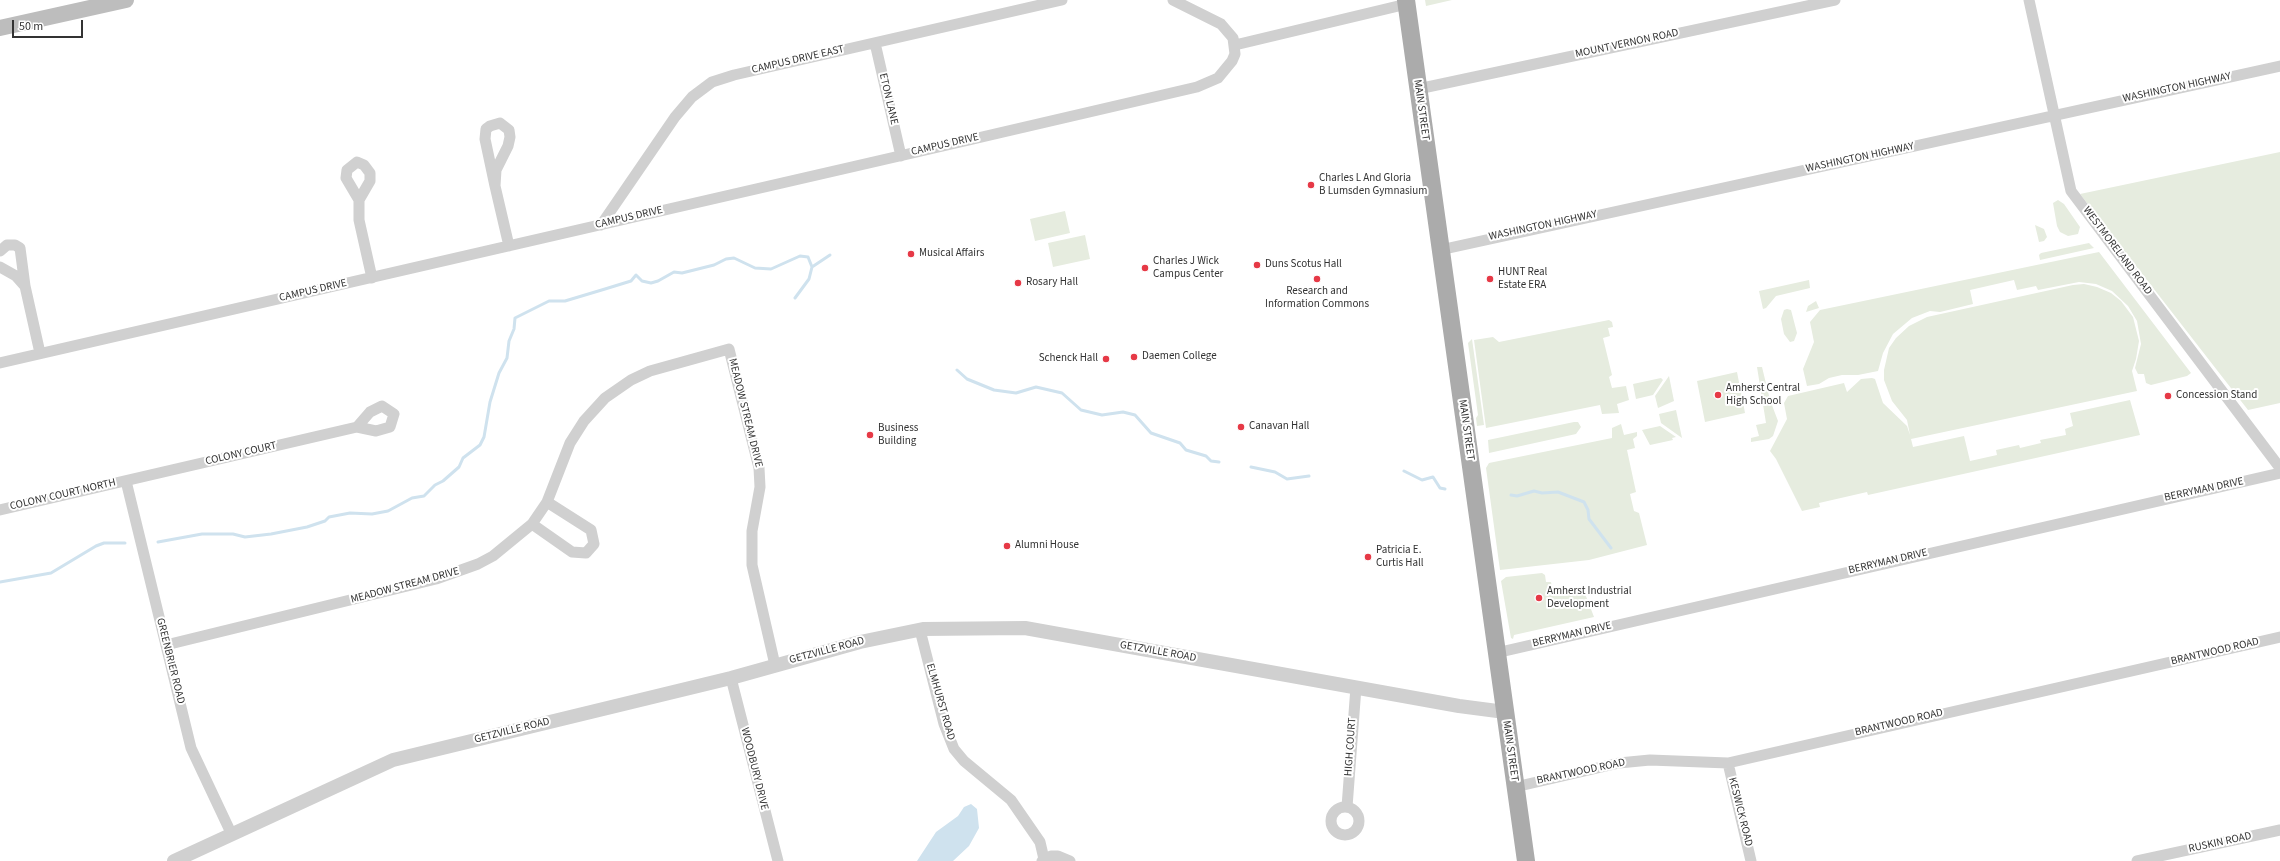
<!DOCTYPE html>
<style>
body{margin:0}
#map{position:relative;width:2280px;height:861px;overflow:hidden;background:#fff;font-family:"Source Sans 3",sans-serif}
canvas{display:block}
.scale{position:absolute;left:12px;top:20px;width:71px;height:18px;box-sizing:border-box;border:2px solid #333;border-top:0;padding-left:5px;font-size:12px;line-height:14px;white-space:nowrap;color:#333;-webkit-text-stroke:3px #fff;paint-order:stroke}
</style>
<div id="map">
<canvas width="2280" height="861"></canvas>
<div class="scale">50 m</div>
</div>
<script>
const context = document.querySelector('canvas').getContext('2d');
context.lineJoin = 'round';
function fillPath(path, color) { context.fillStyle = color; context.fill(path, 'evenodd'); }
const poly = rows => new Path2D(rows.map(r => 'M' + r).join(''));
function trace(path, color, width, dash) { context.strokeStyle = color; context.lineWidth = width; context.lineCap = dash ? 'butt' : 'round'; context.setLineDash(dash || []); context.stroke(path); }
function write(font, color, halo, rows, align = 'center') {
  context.font = font + ' "Source Sans 3",sans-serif'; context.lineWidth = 4; context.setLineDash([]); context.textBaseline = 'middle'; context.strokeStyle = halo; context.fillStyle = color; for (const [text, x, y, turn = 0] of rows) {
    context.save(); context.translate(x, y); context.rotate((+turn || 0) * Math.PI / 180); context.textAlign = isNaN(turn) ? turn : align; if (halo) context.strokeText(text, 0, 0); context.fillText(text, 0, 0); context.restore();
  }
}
const green = poly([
 [1425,0,1452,0,1426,6],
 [2280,152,2280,403,2248,410,2080,194],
 [2058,200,2064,204,2080,227,2078,234,2068,236,2060,232,2057,226,2053,203],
 [1065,211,1070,233,1035,241,1030,219],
 [2035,225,2044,229,2047,237,2044,241,2039,242],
 [1085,235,1090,259,1053,267,1048,243],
 [2089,243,2094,248,2040,260,2039,255,2041,253],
 [2099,252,2191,373,2187,376,2151,385,2146,383,2144,374,2138,374,2135,368,2141,344,2137,321,2128,306,2112,291,2096,284,2079,282,2038,290,2036,286,2017,290,2014,280,1970,290,1973,304,1940,312,1930,311,1912,318,1893,334,1883,353,1878,371,1858,375,1842,375,1829,378,1819,384,1807,386,1803,369,1814,342,1810,322,1820,310],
 [1809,280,1810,288,1776,296,1766,308,1763,309,1759,291],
 [2084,284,2097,287,2111,293,2121,301,2133,317,2139,341,2136,359,2132,371,2137,391,1911,439,1913,447,1964,436,1970,461,1997,455,1996,450,2019,445,2020,448,2041,443,2040,440,2066,435,2065,429,2073,426,2070,413,2130,400,2140,435,1868,495,1867,492,1819,503,1820,507,1802,511,1776,459,1770,451,1787,419,1784,403,1788,396,1844,383,1847,392,1861,379,1872,378,1875,379,1883,403,1907,426,1910,435,1907,420,1892,401,1884,380,1884,370,1889,348,1896,338,1909,326,1927,317,2073,285],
 [1816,301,1819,308,1806,312,1808,306],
 [1787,309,1791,310,1797,333,1794,341,1790,342,1784,334,1781,319,1784,310],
 [1609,320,1612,322,1613,327,1608,328,1610,336,1603,338,1612,375,1609,377,1612,388,1626,386,1629,400,1617,404,1619,413,1602,414,1600,405,1486,428,1474,340,1493,337,1499,342],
 [1472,339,1484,425,1477,426,1476,418,1478,415,1468,343],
 [1757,367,1762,367,1770,400,1778,421,1773,436,1769,439,1751,442,1751,438,1759,436,1756,425,1766,423],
 [1737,372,1745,413,1705,422,1697,381],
 [1669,376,1674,401,1658,408,1655,396],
 [1661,378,1663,380,1653,395,1636,399,1633,384],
 [1676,410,1682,438,1661,423,1659,414],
 [1574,422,1578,422,1581,427,1576,434,1489,453,1488,440],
 [1621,424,1624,435,1637,432,1637,436,1633,439,1635,448,1627,450,1636,492,1630,494,1634,511,1639,513,1647,545,1589,560,1500,570,1486,468,1489,463,1612,438,1612,428],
 [1660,426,1676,437,1672,438,1673,440,1650,445,1642,430],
 [1542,573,1545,575,1546,582,1551,582,1553,593,1578,589,1584,591,1594,617,1514,635,1513,639,1511,638,1501,581,1506,577]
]);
const water = poly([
 [971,804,977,809,979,828,969,846,953,861,917,861,936,832,958,816,964,807]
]);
const stream = poly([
 [795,298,809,279,812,267],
 [957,370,967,379,994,390,1016,393,1036,387,1062,393,1081,410,1102,415,1123,412,1135,415,1151,433,1180,443,1186,450,1206,456,1211,461,1219,462],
 [1251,467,1275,472,1287,479,1309,476],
 [1404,471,1422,480,1433,477,1440,488,1445,489],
 [1511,495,1517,496,1534,491,1542,493,1558,492,1584,502,1588,510,1589,519,1611,548],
 [158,542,202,534,233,534,245,537,271,534,307,527,325,521,329,517,350,513,372,514,388,511,412,498,424,496,435,485,443,481,459,467,463,458,480,445,484,437,490,402,499,373,507,358,509,341,514,329,515,318,549,301,565,301,605,289,631,281,636,275,642,281,651,283,658,281,674,272,682,273,714,265,726,259,734,258,755,268,771,269,800,256,808,257,812,267,830,255],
 [0,582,51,573,96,546,104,543,125,543]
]);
const minor = poly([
 [2029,0,2071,191,2280,468],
 [875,43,901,156],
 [1235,45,1407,4],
 [1418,89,1835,0],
 [495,186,485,139,486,129,490,126,500,123,509,130,510,137,508,146,496,170,495,186,509,246],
 [359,200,346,178,347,170,357,162,364,165,370,173,370,181,359,200,359,220,372,278],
 [601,225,675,117,692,97,712,82,734,75,1062,0],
 [1440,250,2280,66],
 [0,251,7,245,15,245,20,248,25,286,40,353],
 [0,267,16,276,24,285],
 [0,363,969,140,1197,87,1218,78,1232,61,1235,54,1233,38,1221,24,1173,0],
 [126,481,191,748,232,835],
 [0,510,357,427,376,431,390,427,394,414,382,406,370,412,357,427],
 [532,524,572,552,586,553,594,544,591,530,547,502],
 [920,630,944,724,954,749,964,761,1011,800,1040,842,1044,859],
 [166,645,436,579,478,564,493,556,532,524,547,502,570,443,584,421,605,398,631,380,650,371,729,349,759,468,760,487,752,531,752,565,775,665],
 [1496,653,2280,473],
 [731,678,778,861],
 [1728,763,1751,861],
 [1515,787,1619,763,1650,760,1728,763,2280,637],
 '1331 821a14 14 0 1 1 28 0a14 14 0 1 1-28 0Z',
 [1347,807,1356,687],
 [1042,861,1051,856,1058,856,1070,861],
 [2137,861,2280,830]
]);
const tertiary = poly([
 [174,861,393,760,731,678,860,642,923,629,1025,628,1459,706,1505,712]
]);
const secondary = poly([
 [0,28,126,0]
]);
const primary = poly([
 [1406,0,1526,861]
]);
const markers = [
 [1311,185,4,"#e63946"],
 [911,254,4,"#e63946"],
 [1257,265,4,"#e63946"],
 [1145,268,4,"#e63946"],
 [1317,279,4,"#e63946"],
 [1490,279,4,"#e63946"],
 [1018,283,4,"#e63946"],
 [1134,357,4,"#e63946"],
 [1106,359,4,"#e63946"],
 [1718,395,4,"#e63946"],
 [2168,396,4,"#e63946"],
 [1241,427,4,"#e63946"],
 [870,435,4,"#e63946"],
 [1007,546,4,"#e63946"],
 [1368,557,4,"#e63946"],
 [1539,598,4,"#e63946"]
];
const streetNames = [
 ["MOUNT VERNON ROAD",1627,44,-12],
 ["CAMPUS DRIVE EAST",798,60,-13],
 ["WASHINGTON HIGHWAY",2177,88,-12],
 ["ETON LANE",888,99,77],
 ["MAIN STREET",1421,110,82],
 ["CAMPUS DRIVE",945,145,-13],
 ["WASHINGTON HIGHWAY",1860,158,-12],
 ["CAMPUS DRIVE",629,218,-13],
 ["WASHINGTON HIGHWAY",1543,226,-12],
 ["WESTMORELAND ROAD",2117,251,53],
 ["CAMPUS DRIVE",313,291,-13],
 ["MEADOW STREAM DRIVE",745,413,76],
 ["MAIN STREET",1466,430,82],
 ["COLONY COURT",241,454,-13],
 ["BERRYMAN DRIVE",2204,490,-12],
 ["COLONY COURT NORTH",63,495,-13],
 ["BERRYMAN DRIVE",1888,562,-13],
 ["MEADOW STREAM DRIVE",405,586,-15],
 ["BERRYMAN DRIVE",1572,635,-13],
 ["GETZVILLE ROAD",827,651,-15],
 ["GETZVILLE ROAD",1158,652,10],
 ["BRANTWOOD ROAD",2215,652,-13],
 ["GREENBRIER ROAD",170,661,76],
 ["ELMHURST ROAD",940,702,74],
 ["BRANTWOOD ROAD",1899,723,-13],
 ["GETZVILLE ROAD",512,731,-14],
 ["HIGH COURT",1351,747,-86],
 ["MAIN STREET",1510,751,82],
 ["WOODBURY DRIVE",754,769,76],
 ["BRANTWOOD ROAD",1581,772,-12],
 ["KESWICK ROAD",1740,812,76],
 ["RUSKIN ROAD",2220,843,-12]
];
const poiNames = [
 ["Charles L And Gloria",1319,179],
 ["B Lumsden Gymnasium",1319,192],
 ["Musical Affairs",919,254],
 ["Charles J Wick",1153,262],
 ["Campus Center",1153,275],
 ["Duns Scotus Hall",1265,265],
 ["HUNT Real",1498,273],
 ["Estate ERA",1498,286],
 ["Rosary Hall",1026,283],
 ["Research and",1317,292,"center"],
 ["Information Commons",1317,305,"center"],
 ["Daemen College",1142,357],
 ["Schenck Hall",1098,359,"right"],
 ["Amherst Central",1726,389],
 ["High School",1726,402],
 ["Concession Stand",2176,396],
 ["Canavan Hall",1249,427],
 ["Business",878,429],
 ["Building",878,442],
 ["Alumni House",1015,546],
 ["Patricia E.",1376,551],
 ["Curtis Hall",1376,564],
 ["Amherst Industrial",1547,592],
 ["Development",1547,605]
];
fillPath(green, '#e6ecdf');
fillPath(water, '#cfe2ee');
trace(stream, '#cfe2ee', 3);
trace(minor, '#d0d0d0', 11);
trace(tertiary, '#d0d0d0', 14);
trace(secondary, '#bdbdbd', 16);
trace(primary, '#ababab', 18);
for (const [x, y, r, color] of markers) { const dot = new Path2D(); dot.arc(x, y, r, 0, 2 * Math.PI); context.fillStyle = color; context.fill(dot); trace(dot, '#fff', 1.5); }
write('11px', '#333', '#fff', streetNames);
write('11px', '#333', '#fff', poiNames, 'left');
</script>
